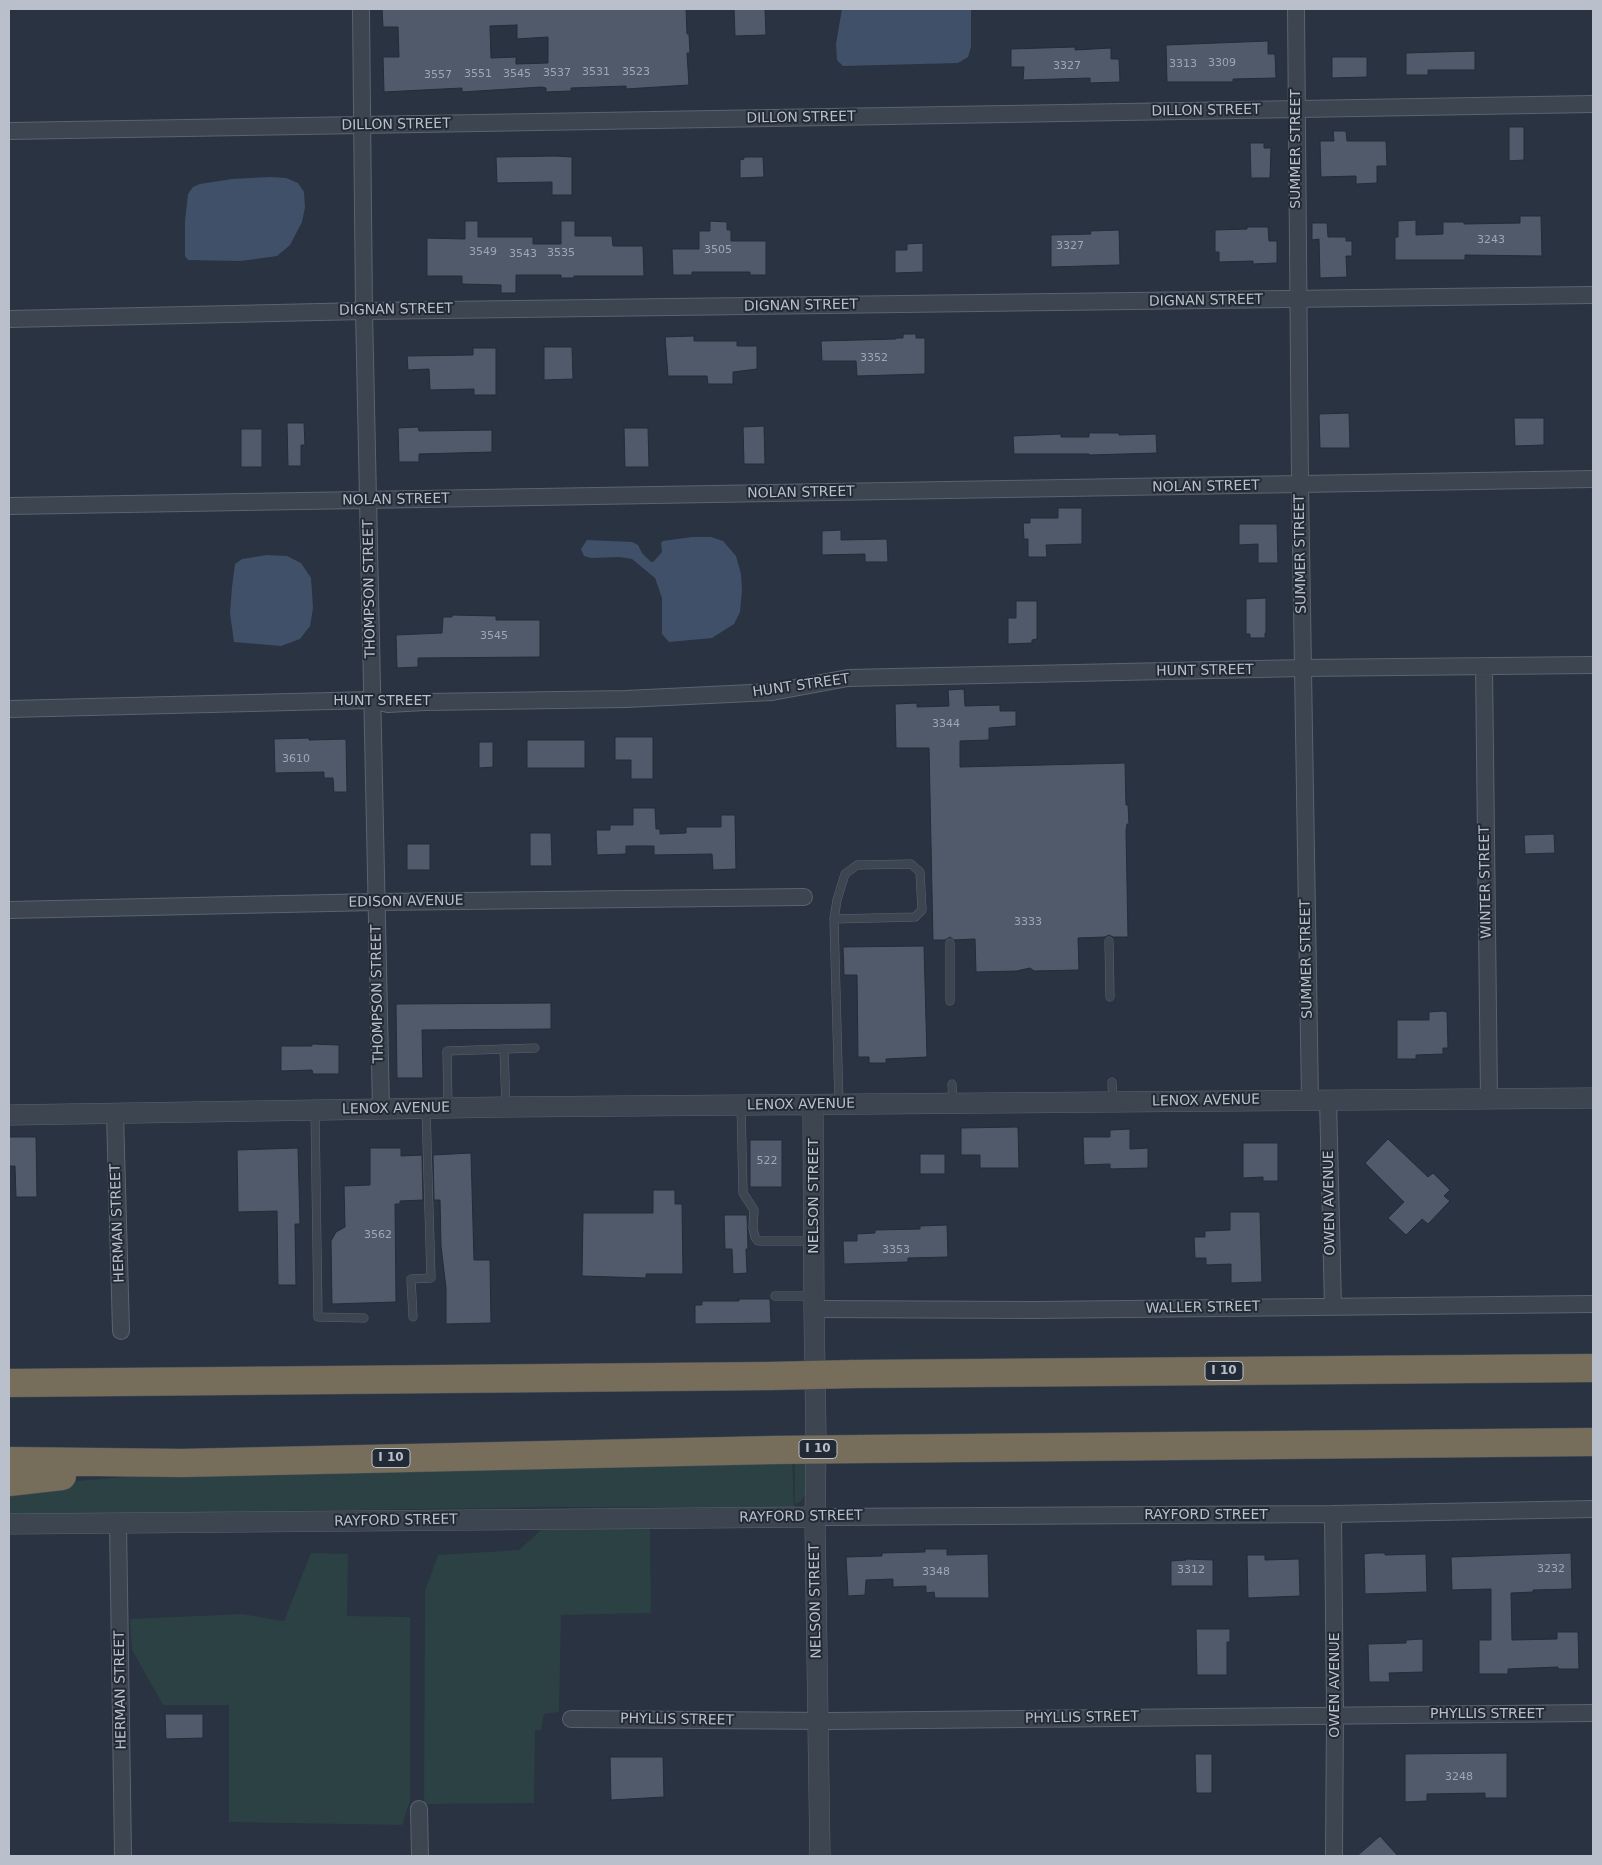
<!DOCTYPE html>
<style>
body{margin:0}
#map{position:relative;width:1602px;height:1865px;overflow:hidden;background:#293341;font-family:"DejaVu Sans",sans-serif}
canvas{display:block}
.frame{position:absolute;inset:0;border:10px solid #bac0cb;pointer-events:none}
</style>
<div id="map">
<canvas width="1602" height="1865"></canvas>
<div class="frame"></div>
</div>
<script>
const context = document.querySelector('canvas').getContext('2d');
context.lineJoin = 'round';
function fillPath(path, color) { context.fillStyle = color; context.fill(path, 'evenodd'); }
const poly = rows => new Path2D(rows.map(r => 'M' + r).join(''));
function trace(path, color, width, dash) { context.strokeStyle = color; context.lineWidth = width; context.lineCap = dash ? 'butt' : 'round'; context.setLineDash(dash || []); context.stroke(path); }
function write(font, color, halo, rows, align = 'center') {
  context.font = font + ' "DejaVu Sans",sans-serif'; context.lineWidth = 4; context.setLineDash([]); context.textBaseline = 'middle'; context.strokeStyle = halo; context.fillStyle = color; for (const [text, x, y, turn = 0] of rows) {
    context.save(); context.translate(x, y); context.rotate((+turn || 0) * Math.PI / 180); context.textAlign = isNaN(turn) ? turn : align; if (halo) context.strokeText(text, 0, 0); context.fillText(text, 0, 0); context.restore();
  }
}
const green = poly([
 [792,1458,794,1505,795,1506,790,1508,562,1507,9,1515,9,1487,204,1470],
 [795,1458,807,1458,806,1494,800,1502,795,1504],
 [650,1528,651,1613,561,1615,559,1712,544,1714,541,1730,535,1730,534,1803,424,1804,425,1591,438,1555,519,1550,541,1530],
 [311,1553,348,1554,347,1616,410,1617,410,1801,402,1825,229,1822,229,1705,163,1705,132,1650,130,1619,242,1614,284,1621]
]);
const water = poly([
 [842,9,971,9,971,47,968,57,958,63,843,66,837,60,836,44],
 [270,177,286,178,298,183,304,192,305,207,302,222,290,245,277,256,241,261,188,260,185,256,185,221,188,194,193,187,200,184,232,179],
 [692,537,711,537,723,541,736,556,741,574,742,590,740,612,734,624,712,638,669,642,662,634,662,598,655,578,632,559,620,557,591,558,584,556,581,549,587,540,632,542,638,545,642,553,651,562,654,561,662,552,661,543,663,541],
 [267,555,287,556,301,563,311,578,313,608,310,626,300,639,281,646,234,642,230,613,232,587,235,564,242,559]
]);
const building = poly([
 [382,9,686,9,687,34,689,34,690,53,687,53,689,85,626,89,626,86,571,88,571,91,546,92,546,88,541,87,462,92,462,88,384,92,383,57,399,57,398,27,383,27,382,9],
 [517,25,517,39,548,37,548,63,516,64,516,57,491,58,490,26,517,25],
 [734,9,765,9,766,35,735,36,734,9],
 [1268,41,1268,54,1275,54,1276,78,1233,79,1233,82,1167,82,1166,45,1268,41],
 [1075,47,1075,50,1111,48,1111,59,1119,59,1120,82,1090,83,1090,78,1023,80,1024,67,1011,67,1011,49,1075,47],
 [1475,51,1475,70,1428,70,1428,75,1406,75,1406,53,1475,51],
 [1332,57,1367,57,1367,77,1332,78,1332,57],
 [1509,127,1524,127,1524,160,1509,161,1509,127],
 [1333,131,1346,131,1347,141,1386,141,1387,166,1377,166,1377,183,1356,184,1356,176,1321,177,1320,141,1334,141,1333,131],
 [1250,143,1264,143,1264,148,1271,148,1270,178,1251,178,1250,143],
 [555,156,572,157,572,195,552,195,552,182,497,183,496,157,555,156],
 [744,157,763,157,764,177,740,178,740,160,744,159,744,157],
 [1520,216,1541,216,1542,256,1465,255,1465,260,1395,260,1395,237,1398,237,1398,221,1416,220,1416,235,1443,234,1443,222,1464,222,1464,224,1520,223,1520,216],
 [465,221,478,221,478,237,533,237,533,244,561,244,561,221,575,221,575,236,612,236,613,246,643,246,644,276,574,276,574,278,561,278,561,275,516,275,516,293,501,293,501,285,462,284,462,276,427,276,427,238,465,239,465,221],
 [710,221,727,222,727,230,731,230,731,241,766,241,766,275,750,275,750,272,692,272,692,275,673,275,672,249,699,249,699,231,710,231,710,221],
 [1312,223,1327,223,1328,237,1346,237,1346,241,1352,241,1352,256,1346,256,1347,277,1320,278,1319,239,1312,240,1312,223],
 [1247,227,1268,227,1269,241,1277,241,1277,263,1253,264,1253,261,1219,262,1219,252,1215,252,1215,230,1247,229,1247,227],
 [1119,230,1120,265,1051,267,1051,235,1091,234,1090,231,1119,230],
 [923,243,923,272,895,273,895,250,907,250,907,244,923,243],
 [903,334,916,334,916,338,925,338,925,374,857,376,856,361,822,361,821,341,896,339,896,338,903,338,903,334],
 [694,336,694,341,737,341,737,346,757,346,757,369,733,372,733,384,708,384,707,376,668,376,665,337,694,336],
 [544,347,572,347,573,379,544,380,544,347],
 [473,348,496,348,496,395,474,395,474,389,430,390,429,369,408,370,407,356,473,355,473,348],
 [1349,413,1350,448,1320,448,1319,414,1349,413],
 [1514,418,1544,418,1544,445,1515,446,1514,418],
 [287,423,304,423,305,445,301,445,301,466,288,466,287,423],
 [764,426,765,464,744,464,743,427,764,426],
 [418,427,419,431,492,430,492,452,419,454,419,462,399,462,398,428,418,427],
 [624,428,648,428,649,467,625,467,624,428],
 [241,429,262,429,262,467,241,467,241,429],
 [1089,433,1119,433,1119,435,1156,434,1157,453,1089,455,1089,454,1014,454,1013,436,1061,434,1061,437,1089,437,1089,433],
 [1058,508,1082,508,1082,544,1046,545,1047,557,1028,557,1028,539,1024,539,1023,523,1030,523,1030,518,1058,518,1058,508],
 [1239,524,1277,524,1278,563,1258,563,1258,544,1239,545,1239,524],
 [841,530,841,540,887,539,888,562,865,562,865,554,822,555,822,531,841,530],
 [1266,598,1266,633,1265,633,1265,638,1250,638,1250,634,1246,634,1246,599,1266,598],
 [1016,601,1037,601,1037,639,1032,640,1032,643,1008,644,1008,618,1016,618,1016,601],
 [452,615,496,616,496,620,540,620,540,657,418,658,418,667,397,668,396,635,442,633,443,617,452,617,452,615],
 [964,689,965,706,1000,705,1000,711,1016,711,1016,726,989,728,989,740,960,741,960,767,1125,763,1126,805,1128,805,1129,824,1127,824,1126,831,1128,937,1113,937,1109,935,1105,937,1078,938,1079,970,1034,971,1030,968,1017,971,976,972,975,939,954,940,950,937,945,940,933,940,929,748,896,748,895,704,917,703,917,707,949,706,948,690,964,689],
 [615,737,653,737,653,779,631,779,631,760,615,760,615,737],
 [309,738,309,740,346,739,347,792,334,792,333,778,324,778,324,772,275,773,274,739,309,738],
 [527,740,585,740,585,768,527,768,527,740],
 [479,742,493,742,493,767,479,768,479,742],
 [633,808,655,808,656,829,660,829,660,834,686,833,686,827,721,827,721,815,735,815,736,869,713,870,712,854,654,855,654,846,626,846,626,854,597,855,596,830,610,830,610,825,633,825,633,808],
 [530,833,551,833,552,866,530,866,530,833],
 [1554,834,1555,853,1525,854,1524,835,1554,834],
 [407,844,430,844,430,870,407,870,407,844],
 [924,946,927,1057,886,1059,886,1063,869,1063,869,1057,858,1057,857,975,844,975,843,947,924,946],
 [551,1003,551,1029,422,1030,423,1078,397,1078,396,1004,551,1003],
 [1443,1011,1447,1012,1448,1048,1443,1048,1443,1054,1416,1055,1416,1059,1397,1059,1397,1020,1429,1020,1429,1012,1443,1011],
 [312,1044,339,1045,339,1074,313,1074,312,1070,281,1071,281,1046,312,1046,312,1044],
 [1018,1127,1019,1168,980,1168,980,1155,961,1155,961,1128,1018,1127],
 [1130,1129,1130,1149,1148,1148,1148,1168,1110,1169,1110,1164,1084,1165,1083,1137,1110,1137,1110,1130,1130,1129],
 [9,1137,36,1137,37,1197,16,1197,15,1166,9,1166,9,1137],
 [1388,1139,1428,1177,1433,1173,1450,1190,1444,1196,1450,1201,1428,1224,1422,1219,1406,1235,1388,1218,1404,1202,1365,1163,1388,1139],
 [750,1140,782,1140,782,1187,750,1187,750,1140],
 [1243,1143,1278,1143,1278,1181,1263,1181,1263,1177,1243,1178,1243,1143],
 [298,1148,300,1224,295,1224,296,1285,278,1285,277,1211,238,1212,237,1150,298,1148],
 [370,1148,401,1148,401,1156,422,1155,423,1200,400,1201,400,1204,395,1204,396,1302,332,1304,331,1241,336,1232,345,1227,344,1186,370,1185,370,1148],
 [471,1153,474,1260,490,1260,491,1323,446,1324,446,1288,441,1246,440,1200,434,1200,433,1155,471,1153],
 [920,1154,945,1154,945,1174,920,1174,920,1154],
 [653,1190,675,1190,675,1204,682,1204,683,1274,646,1274,646,1278,582,1276,583,1213,653,1213,653,1190],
 [1230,1212,1260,1212,1262,1282,1231,1283,1231,1264,1206,1265,1206,1258,1195,1258,1194,1237,1205,1237,1205,1231,1230,1230,1230,1212],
 [724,1215,747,1215,748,1249,746,1249,747,1273,733,1274,732,1249,725,1249,724,1215],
 [947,1225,948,1257,908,1258,908,1262,844,1264,843,1241,857,1241,857,1234,875,1233,875,1230,920,1229,920,1226,947,1225],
 [739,1299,770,1299,771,1323,695,1324,695,1305,702,1305,702,1301,739,1301,739,1299],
 [925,1549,947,1549,947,1555,988,1554,989,1598,935,1598,934,1592,926,1593,926,1586,893,1587,893,1579,866,1580,865,1595,848,1596,846,1557,882,1556,882,1553,925,1552,925,1549],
 [1371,1553,1385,1553,1385,1555,1426,1554,1427,1592,1365,1594,1364,1554,1371,1553],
 [1571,1553,1572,1589,1533,1590,1533,1592,1511,1593,1512,1640,1557,1639,1557,1632,1578,1632,1579,1669,1558,1669,1558,1667,1508,1669,1508,1674,1479,1674,1479,1640,1491,1640,1491,1589,1452,1590,1451,1557,1571,1553],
 [1247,1555,1265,1555,1265,1560,1299,1559,1300,1596,1248,1598,1247,1555],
 [1186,1559,1213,1560,1213,1586,1171,1586,1171,1561,1186,1560,1186,1559],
 [1196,1629,1230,1629,1230,1642,1227,1642,1227,1675,1197,1675,1196,1629],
 [1423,1639,1423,1672,1389,1673,1390,1682,1369,1682,1368,1644,1406,1643,1406,1640,1423,1639],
 [165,1714,203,1714,203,1738,166,1739,165,1714],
 [1507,1753,1507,1798,1485,1798,1485,1793,1427,1794,1427,1801,1405,1802,1405,1754,1507,1753],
 [1195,1754,1212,1754,1212,1793,1196,1793,1195,1754],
 [610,1757,663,1757,664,1797,611,1800,610,1757],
 [1380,1836,1398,1856,1357,1856,1380,1836]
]);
const service = poly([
 [834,919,915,917,922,910,920,872,911,864,857,865,845,874,837,900,834,919,839,1103],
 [1109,941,1110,997],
 [950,943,950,1001],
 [504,1049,506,1107],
 [1112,1082,1113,1102],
 [952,1084,953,1102],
 [448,1106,447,1051,535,1048],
 [741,1106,743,1193,754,1210,753,1228,755,1237,758,1241,812,1241],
 [315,1111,318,1317,364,1318],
 [775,1296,814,1296],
 [413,1317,411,1279,431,1278,426,1109]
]);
const minor = poly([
 [361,9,364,311,381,1109],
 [1296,9,1300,485,1310,1099],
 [9,131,1593,104],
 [9,319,364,311,1593,295],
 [9,506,1593,479],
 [1484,666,1489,1098],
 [9,709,372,700,388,704,425,702,626,699,772,692,848,678,1303,668,1593,665],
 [9,910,376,902,804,897],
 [1328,1099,1333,1307],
 [115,1114,121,1331],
 [814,1309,1034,1310,1593,1304],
 [1333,1514,1335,1715,1334,1856],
 [815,1517,1333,1514,1593,1509],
 [118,1523,123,1856],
 [571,1719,829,1721,1593,1713],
 [419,1809,420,1856]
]);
const tertiary = poly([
 [813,1105,814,1309,816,1439,815,1524,820,1856],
 [9,1115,506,1107,1593,1098],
 [9,1524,815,1517]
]);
const motorway = poly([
 [854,1374,1593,1368],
 [9,1383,770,1376],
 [862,1449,1593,1442],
 [9,1461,182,1463,774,1450],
 [9,1482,62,1476]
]);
const motorwayBridge = poly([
 [770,1376,854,1374],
 [774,1450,862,1449]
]);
const numberNames = [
 ["3309",1222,63],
 ["3313",1183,64],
 ["3327",1067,66],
 ["3531",596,72],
 ["3523",636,72],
 ["3537",557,73],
 ["3551",478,74],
 ["3545",517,74],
 ["3557",438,75],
 ["3243",1491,240],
 ["3327",1070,246],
 ["3505",718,250],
 ["3549",483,252],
 ["3535",561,253],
 ["3543",523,254],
 ["3352",874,358],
 ["3545",494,636],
 ["3344",946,724],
 ["3610",296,759],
 ["3333",1028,922],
 ["522",767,1161],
 ["3562",378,1235],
 ["3353",896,1250],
 ["3232",1551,1569],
 ["3312",1191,1570],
 ["3348",936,1572],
 ["3248",1459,1777]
];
const shields = [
 [1224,1371,38],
 [818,1449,38],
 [391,1458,38]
];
const shieldNames = [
 ["I 10",1224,1371],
 ["I 10",818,1449],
 ["I 10",391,1458]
];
const streetNames = [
 ["DILLON STREET",1206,111,-1],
 ["DILLON STREET",801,118,-1],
 ["DILLON STREET",396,125,-1],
 ["SUMMER STREET",1296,149,-90],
 ["DIGNAN STREET",1206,301,-1],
 ["DIGNAN STREET",801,306,-1],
 ["DIGNAN STREET",396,310,-1],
 ["NOLAN STREET",1206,487,-1],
 ["NOLAN STREET",801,493,-1],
 ["NOLAN STREET",396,500,-1],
 ["SUMMER STREET",1301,554,-91],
 ["THOMPSON STREET",370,589,-91],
 ["HUNT STREET",1205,671,-1],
 ["HUNT STREET",801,686,-8],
 ["HUNT STREET",382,701],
 ["WINTER STREET",1486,882,-91],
 ["EDISON AVENUE",406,902,-1],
 ["SUMMER STREET",1307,959,-91],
 ["THOMPSON STREET",378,994,-91],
 ["LENOX AVENUE",1206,1101,-1],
 ["LENOX AVENUE",801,1105,-1],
 ["LENOX AVENUE",396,1109,-1],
 ["NELSON STREET",814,1196,-90],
 ["OWEN AVENUE",1330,1203,-91],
 ["HERMAN STREET",118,1223,-92],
 ["WALLER STREET",1203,1308,-1],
 ["RAYFORD STREET",1206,1515],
 ["RAYFORD STREET",801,1517,-1],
 ["RAYFORD STREET",396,1521,-1],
 ["NELSON STREET",816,1601,-91],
 ["OWEN AVENUE",1335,1685,-90],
 ["HERMAN STREET",121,1690,-91],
 ["PHYLLIS STREET",1487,1714],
 ["PHYLLIS STREET",1082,1718,-1],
 ["PHYLLIS STREET",677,1720,1]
];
fillPath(green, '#2c4143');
fillPath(water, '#415069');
fillPath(building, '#505a6a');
trace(building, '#242c38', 1);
trace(service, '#5b636e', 9);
trace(minor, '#5b636e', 18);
trace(tertiary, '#5b636e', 21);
trace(motorway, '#48505b', 29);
trace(service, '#3d4551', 8);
trace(minor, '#3d4551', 16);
trace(tertiary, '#3d4551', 20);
trace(motorway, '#766d5b', 28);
trace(motorwayBridge, '#48505b', 29, []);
trace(motorwayBridge, '#766d5b', 28);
write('11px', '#a0a6b3', null, numberNames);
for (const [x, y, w] of shields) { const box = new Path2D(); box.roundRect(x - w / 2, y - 9.5, w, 19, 4); context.fillStyle = '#222a36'; context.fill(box); trace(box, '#bac0cb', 1); }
write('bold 12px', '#bac0cb', null, shieldNames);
write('14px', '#bac0cb', '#222a36', streetNames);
</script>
